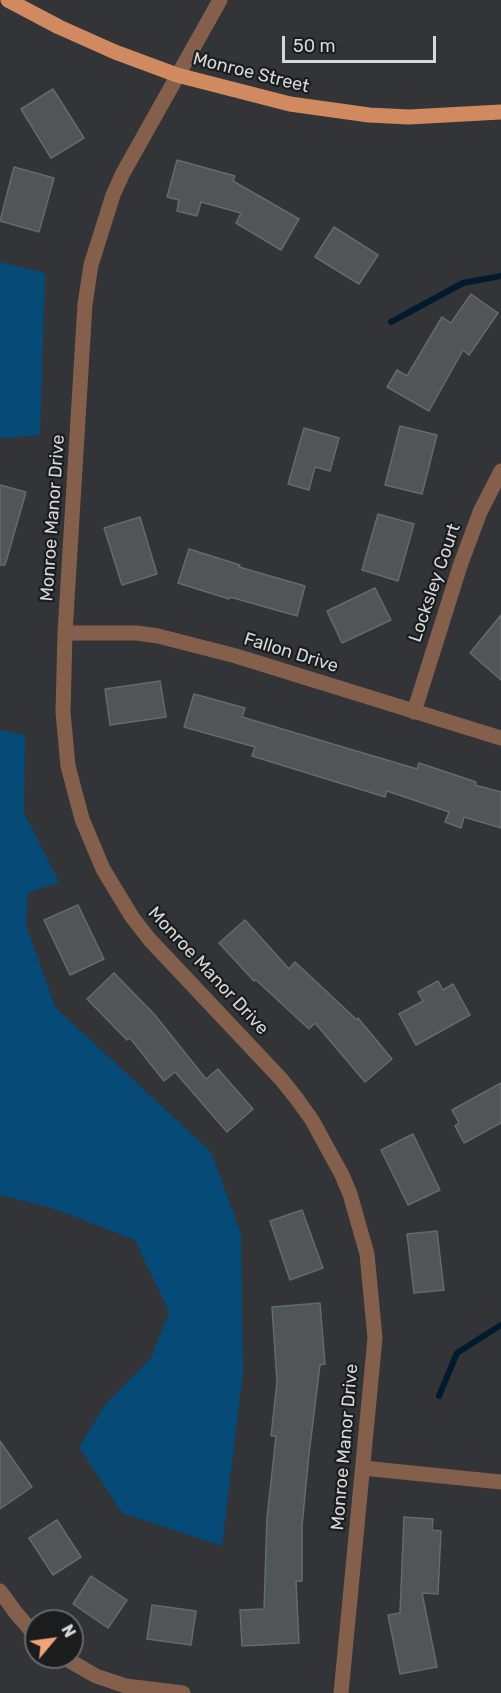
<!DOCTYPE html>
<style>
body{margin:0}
#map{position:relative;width:501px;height:1693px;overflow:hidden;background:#323437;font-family:Rubik,sans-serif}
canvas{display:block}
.north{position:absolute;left:24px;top:1609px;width:60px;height:60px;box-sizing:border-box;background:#1b1c1d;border:2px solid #666768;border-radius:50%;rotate:61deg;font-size:16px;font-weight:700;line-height:24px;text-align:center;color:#d6d8d9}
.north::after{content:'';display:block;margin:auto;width:21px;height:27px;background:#efa377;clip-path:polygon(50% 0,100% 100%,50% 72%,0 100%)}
.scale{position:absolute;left:282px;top:36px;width:154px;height:27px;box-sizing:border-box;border:3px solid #d6d8d9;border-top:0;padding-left:8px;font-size:18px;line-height:21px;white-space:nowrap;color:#d6d8d9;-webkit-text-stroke:4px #1b1c1d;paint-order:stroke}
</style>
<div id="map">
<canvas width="501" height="1693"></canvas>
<div class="north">N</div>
<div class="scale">50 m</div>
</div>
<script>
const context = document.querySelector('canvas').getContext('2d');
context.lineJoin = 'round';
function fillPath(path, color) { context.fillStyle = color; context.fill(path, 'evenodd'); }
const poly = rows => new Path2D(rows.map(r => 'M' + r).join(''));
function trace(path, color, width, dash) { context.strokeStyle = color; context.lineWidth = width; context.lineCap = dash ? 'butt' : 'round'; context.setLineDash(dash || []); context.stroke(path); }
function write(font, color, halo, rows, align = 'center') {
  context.font = font + ' Rubik,sans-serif'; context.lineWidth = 4.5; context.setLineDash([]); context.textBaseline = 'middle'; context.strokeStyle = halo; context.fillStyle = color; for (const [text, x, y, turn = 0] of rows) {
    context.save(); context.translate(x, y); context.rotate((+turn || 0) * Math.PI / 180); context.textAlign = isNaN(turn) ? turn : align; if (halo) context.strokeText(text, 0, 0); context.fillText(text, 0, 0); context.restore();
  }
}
const green = poly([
 [0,262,45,273,40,435,2,438,0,440],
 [0,730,25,735,24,813,59,882,28,893,26,925,55,1007,211,1152,241,1234,243,1373,222,1546,122,1513,79,1447,105,1405,151,1358,169,1312,135,1240,55,1209,0,1195]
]);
const stream = poly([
 [391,322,463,283,501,276],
 [439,1396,457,1353,501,1325]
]);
const building = poly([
 [53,89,84,138,51,158,21,109,53,89],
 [177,160,235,176,233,181,299,219,281,250,236,223,241,213,201,202,197,216,177,211,179,200,167,197,177,160],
 [14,167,54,178,39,232,0,221,14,167],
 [334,227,378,255,359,284,315,257,334,227],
 [471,294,498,313,469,355,463,350,429,411,387,387,397,370,407,376,442,317,451,323,471,294],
 [400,426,437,435,422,494,385,485,400,426],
 [304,428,339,438,330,471,315,467,309,490,288,484,304,428],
 [0,485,26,492,5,565,0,565,0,485],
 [378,514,414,524,398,581,362,570,378,514],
 [140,517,157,574,122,585,104,528,140,517],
 [189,549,240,565,239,567,305,586,297,616,230,597,229,599,178,583,189,549],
 [375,588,391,620,342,643,327,611,375,588],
 [501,615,501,680,470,653,501,615],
 [160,681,166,717,110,725,105,689,160,681],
 [194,694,245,708,242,717,417,769,419,763,476,782,475,785,501,792,501,828,464,817,461,828,445,822,449,812,387,791,385,797,252,756,255,747,184,727,194,694],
 [78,905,104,959,70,975,44,920,78,905],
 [245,920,289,969,295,962,357,1020,358,1018,392,1059,365,1082,315,1023,309,1029,256,980,254,981,219,943,245,920],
 [114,973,154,1014,206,1079,218,1069,253,1109,227,1132,175,1072,164,1081,130,1038,127,1040,87,999,114,973],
 [438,981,443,990,453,984,470,1015,416,1045,399,1014,423,1001,418,992,438,981],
 [501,1083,501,1123,464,1143,455,1126,459,1123,452,1110,501,1083],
 [413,1134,440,1190,408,1205,381,1150,413,1134],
 [302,1210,323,1268,290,1280,270,1221,302,1210],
 [437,1231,444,1290,414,1293,407,1234,437,1231],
 [320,1303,325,1364,320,1365,309,1454,302,1526,302,1581,296,1581,299,1643,242,1646,240,1610,264,1609,267,1518,276,1436,271,1436,277,1382,272,1307,320,1303],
 [0,1441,32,1487,0,1509,0,1441],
 [404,1517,433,1519,432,1530,441,1531,438,1594,422,1593,437,1667,400,1674,388,1615,400,1613,404,1517],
 [57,1520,81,1557,53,1575,29,1538,57,1520],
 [91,1576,127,1600,108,1628,73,1604,91,1576],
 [152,1605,196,1611,191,1645,147,1639,152,1605]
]);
const minor = poly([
 [220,0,123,173,113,195,91,265,85,304,65,633,63,712,68,766,82,819,103,869,132,917,150,940,281,1079,297,1099,312,1120,342,1175,350,1194,367,1254,375,1338,341,1693],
 [65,633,137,633,158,636,236,656,501,738],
 [414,712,460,566,480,512,501,471],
 [363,1468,501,1482],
 [0,1591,16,1613,36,1636],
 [63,1657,96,1676,126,1686,183,1693]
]);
const major = poly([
 [8,0,59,27,115,52,177,75,290,104,369,115,409,117,501,112]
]);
const streetNames = [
 ["Monroe Street",251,73,14],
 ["Monroe Manor Drive",53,518,-86],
 ["Locksley Court",435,583,-71],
 ["Fallon Drive",291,653,17],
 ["Monroe Manor Drive",208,971,47],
 ["Monroe Manor Drive",345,1447,-85]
];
fillPath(green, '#064a77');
trace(stream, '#021a2e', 6);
fillPath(building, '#515557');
trace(building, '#666a6d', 1.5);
trace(minor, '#84604c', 15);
trace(major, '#d18a60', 15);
write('18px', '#d6d8d9', '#1b1c1d', streetNames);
</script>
